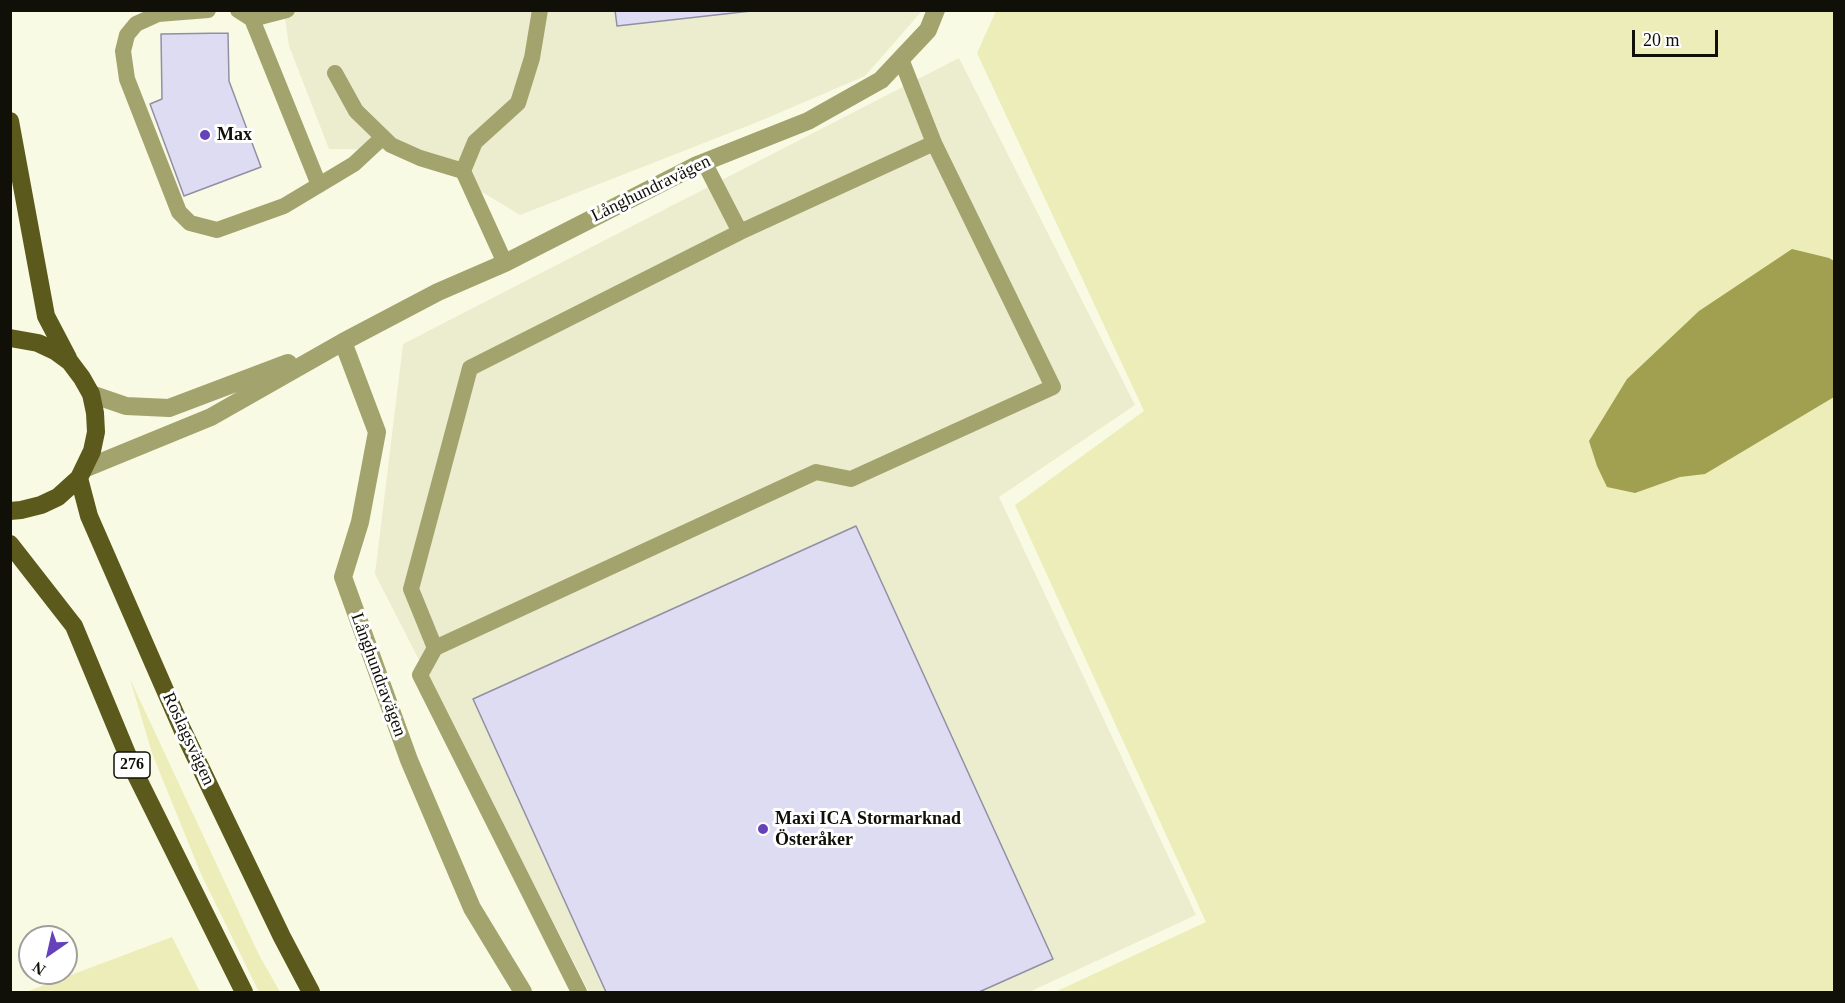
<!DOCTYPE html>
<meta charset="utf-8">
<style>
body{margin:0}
#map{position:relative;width:1845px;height:1003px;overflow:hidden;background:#f9fae3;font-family:Georgia,serif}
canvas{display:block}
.frame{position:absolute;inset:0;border:12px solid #101008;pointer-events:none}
.north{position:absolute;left:18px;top:925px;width:60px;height:60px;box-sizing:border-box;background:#fff;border:2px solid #9f9f9c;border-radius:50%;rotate:214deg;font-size:16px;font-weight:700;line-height:24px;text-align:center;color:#101008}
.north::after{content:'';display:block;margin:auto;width:21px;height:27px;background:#6542ba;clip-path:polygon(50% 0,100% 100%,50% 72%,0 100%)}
.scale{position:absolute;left:1632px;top:30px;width:86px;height:27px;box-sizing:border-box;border:3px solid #101008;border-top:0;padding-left:8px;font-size:18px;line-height:21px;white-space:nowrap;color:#101008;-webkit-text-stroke:4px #fff;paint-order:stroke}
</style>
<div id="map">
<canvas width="1845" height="1003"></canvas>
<div class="frame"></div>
<div class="north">N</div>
<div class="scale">20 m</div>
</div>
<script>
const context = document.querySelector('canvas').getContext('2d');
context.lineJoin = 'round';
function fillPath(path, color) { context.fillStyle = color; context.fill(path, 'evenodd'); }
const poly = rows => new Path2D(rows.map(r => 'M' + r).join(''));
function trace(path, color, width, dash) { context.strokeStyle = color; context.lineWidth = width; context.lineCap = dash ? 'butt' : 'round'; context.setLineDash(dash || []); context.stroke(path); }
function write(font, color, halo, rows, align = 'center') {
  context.font = font + ' Georgia,serif'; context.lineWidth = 6; context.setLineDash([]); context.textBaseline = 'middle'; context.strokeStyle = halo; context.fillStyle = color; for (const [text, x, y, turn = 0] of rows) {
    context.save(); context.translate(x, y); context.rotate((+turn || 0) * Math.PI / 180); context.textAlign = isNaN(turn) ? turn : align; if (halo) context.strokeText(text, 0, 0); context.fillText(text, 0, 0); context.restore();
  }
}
const built = poly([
 [284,11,922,11,865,76,760,121,520,215,413,150,329,149,289,46],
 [959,58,1135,405,999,497,1196,915,1029,992,589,992,375,574,403,344]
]);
const green = poly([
 [996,11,1834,11,1834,992,1055,992,1206,922,1015,505,1144,411,977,53],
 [130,679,258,953,280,992,259,992,201,874,152,753],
 [172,937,200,992,26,992]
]);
const water = poly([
 [1792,249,1829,258,1834,261,1834,397,1705,474,1680,477,1635,493,1607,487,1597,466,1589,441,1627,379,1699,311]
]);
const building = poly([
 [615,10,760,10,617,26,615,10],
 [228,33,229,81,261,167,184,196,150,104,162,99,161,34,228,33],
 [856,526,1053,959,979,992,606,992,473,699,856,526]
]);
const path = poly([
 [602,10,602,13]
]);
const lane = poly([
 [208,10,158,14,136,24,127,35,123,51,127,79,179,212,190,223,217,230,284,206,354,164,383,137],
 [238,10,252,19],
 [287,10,252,19,319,185],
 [335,73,356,111,391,145,420,158,463,171],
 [740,232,934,143,901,59],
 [505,263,463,171,475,142,518,103,532,58,540,10],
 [435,648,816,472,851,479,1053,387,934,143],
 [579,992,420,675,435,648,411,589,470,368,740,232,704,162]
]);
const street = poly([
 [91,394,126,406,169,408,288,363],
 [84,469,211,417,343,342],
 [523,992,472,908,409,760,343,577,360,522,377,432,343,342,438,292,505,263,697,165,808,121,881,80,928,30,936,10]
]);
const primary = poly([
 [10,121,46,316,68,358],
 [10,338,38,343,55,351,70,362,82,378,91,394,95,413,96,432,92,451,79,478,58,497,41,505,21,510,10,511],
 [79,478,89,516,182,729,282,937,311,992],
 [10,544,74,626,135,773,244,992]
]);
const markers = [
 [205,135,6,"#6542ba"],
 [763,829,6,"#6542ba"]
];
const shields = [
 [132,765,36]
];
const shieldNames = [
 ["276",132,765]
];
const poiNames = [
 ["Max",217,135],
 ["Maxi ICA Stormarknad",775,819],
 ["Österåker",775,840]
];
const streetNames = [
 ["Långhundravägen",651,189,-26],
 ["Långhundravägen",378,675,70],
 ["Roslagsvägen",188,739,65]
];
fillPath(built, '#ecedcf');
fillPath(green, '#ecedb8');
fillPath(water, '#a0a050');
fillPath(building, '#dedcf2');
trace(building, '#928fa4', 1.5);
trace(path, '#818172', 4, [1.5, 4.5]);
trace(lane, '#a2a36d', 16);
trace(street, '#a2a36d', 18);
trace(primary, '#5b5a1c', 18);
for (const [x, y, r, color] of markers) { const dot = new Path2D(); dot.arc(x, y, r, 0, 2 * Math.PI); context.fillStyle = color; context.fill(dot); trace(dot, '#fff', 2); }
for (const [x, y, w] of shields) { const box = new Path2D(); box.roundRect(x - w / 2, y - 13, w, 26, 4.5); context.fillStyle = '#fff'; context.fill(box); trace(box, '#101008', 1.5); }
write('bold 16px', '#101008', null, shieldNames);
write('bold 18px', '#101008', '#fff', poiNames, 'left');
write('18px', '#101008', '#fff', streetNames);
</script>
